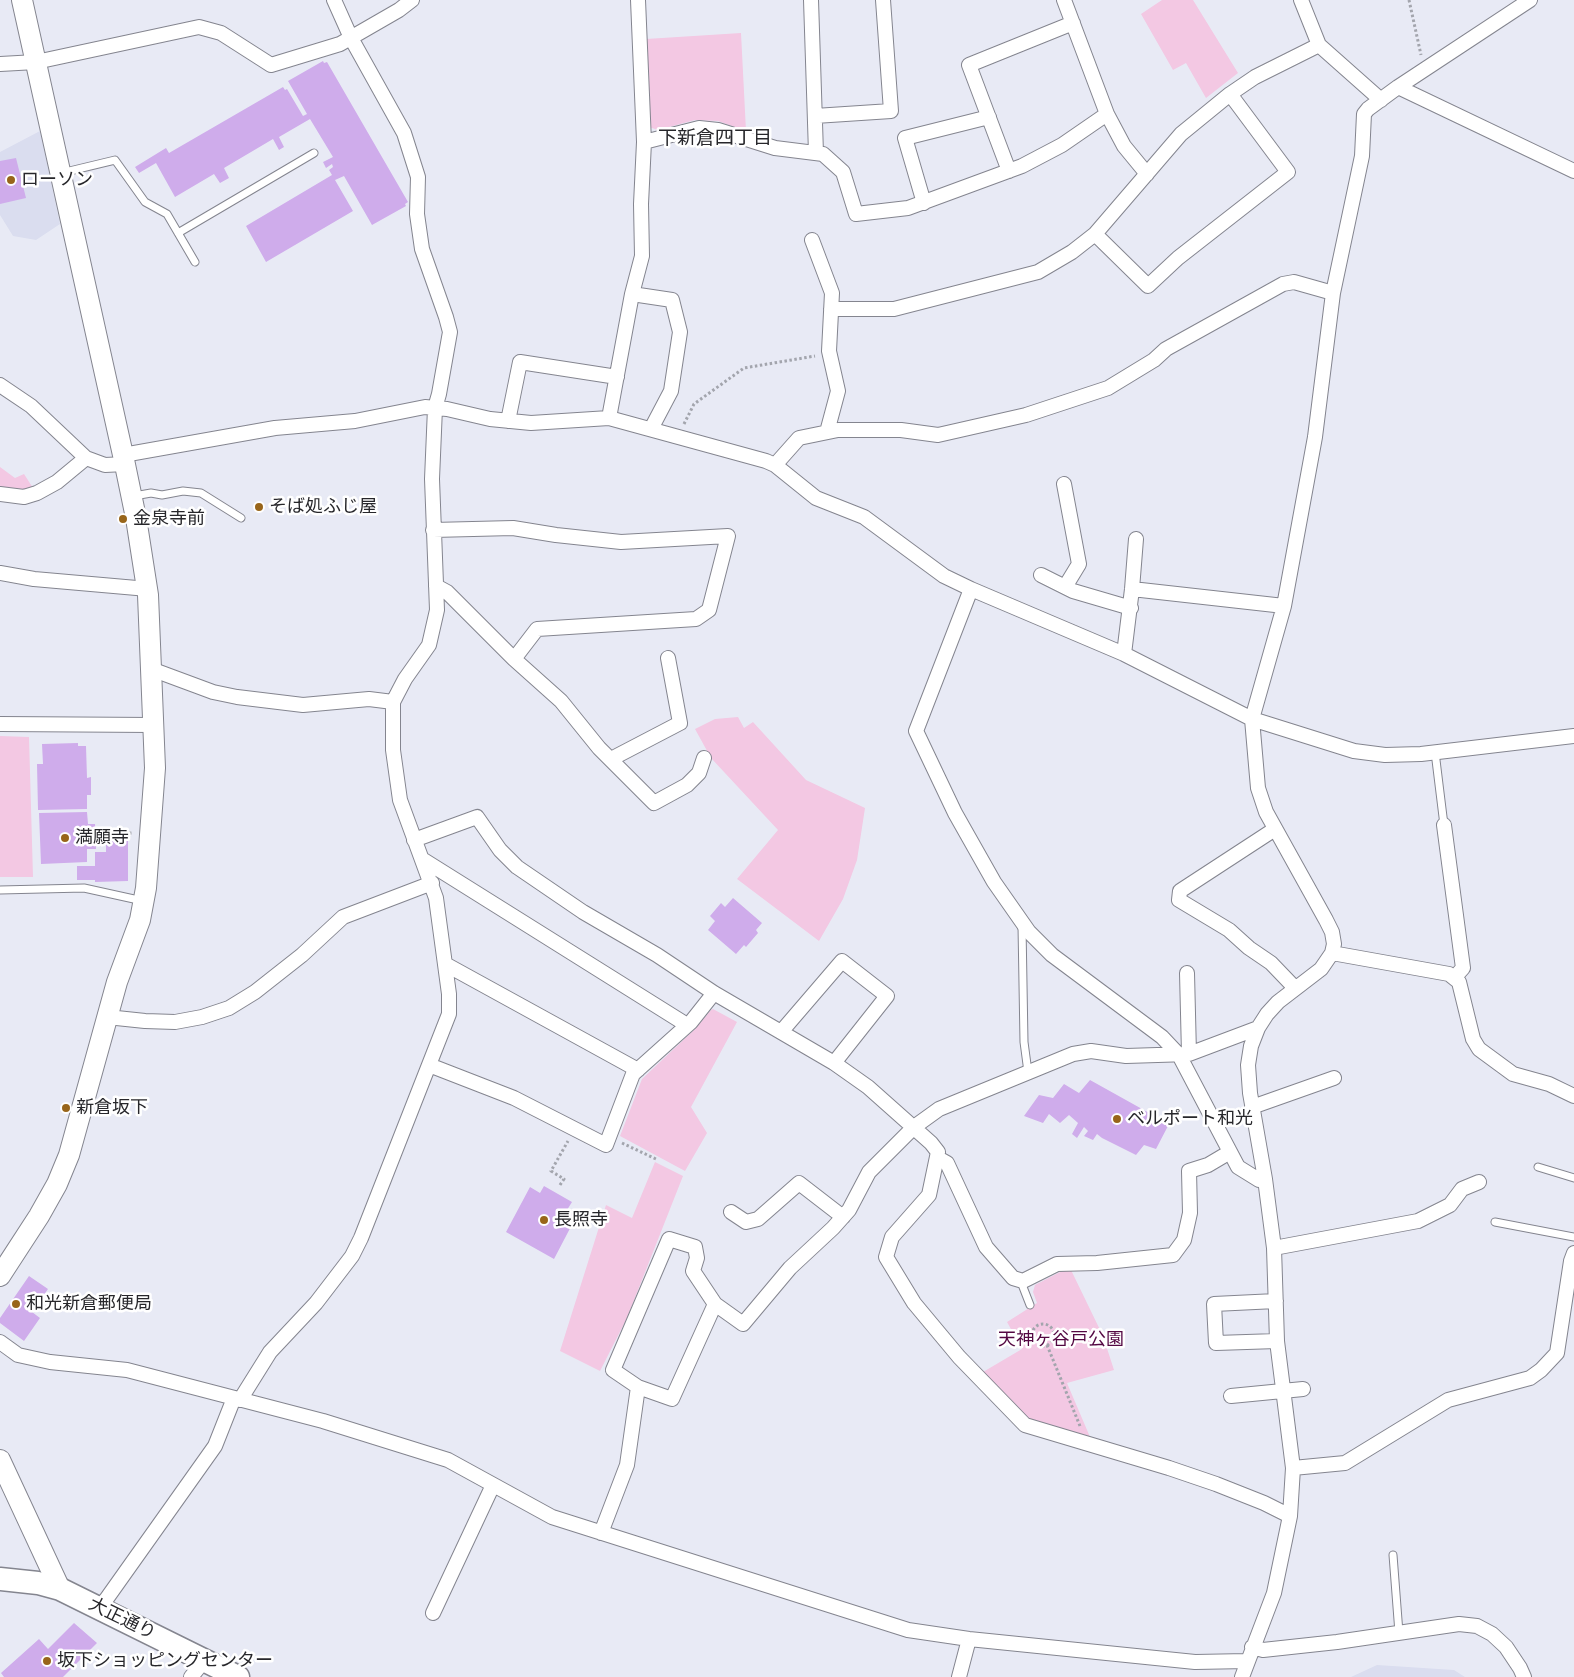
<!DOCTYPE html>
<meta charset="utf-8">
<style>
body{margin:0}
canvas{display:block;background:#e8eaf5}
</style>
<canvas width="1574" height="1677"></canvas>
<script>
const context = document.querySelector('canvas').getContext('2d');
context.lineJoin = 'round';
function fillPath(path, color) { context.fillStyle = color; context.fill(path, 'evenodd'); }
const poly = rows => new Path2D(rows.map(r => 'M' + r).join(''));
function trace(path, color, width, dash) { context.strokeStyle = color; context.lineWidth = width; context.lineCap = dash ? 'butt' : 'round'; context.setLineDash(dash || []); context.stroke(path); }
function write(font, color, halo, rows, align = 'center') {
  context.font = font + ' "Fira Sans","Noto Sans JP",sans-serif'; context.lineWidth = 5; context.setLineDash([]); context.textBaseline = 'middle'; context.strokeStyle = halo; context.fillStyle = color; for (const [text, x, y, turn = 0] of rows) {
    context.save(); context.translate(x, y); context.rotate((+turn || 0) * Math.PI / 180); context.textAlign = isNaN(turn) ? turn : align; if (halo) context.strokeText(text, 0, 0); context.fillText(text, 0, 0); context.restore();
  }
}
const built = poly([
 [40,131,60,224,36,240,13,236,0,215,0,152],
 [1377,1665,1454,1670,1465,1677,1351,1677]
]);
const green = poly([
 [1162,0,1193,0,1238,73,1206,98,1186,63,1173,70,1141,14],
 [741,33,746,131,718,121,695,120,658,130,649,127,646,39],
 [0,467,15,478,24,474,33,488,28,490,0,487],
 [738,717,744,728,753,722,806,780,865,808,857,860,843,899,819,941,737,879,778,830,711,758,695,729,715,719],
 [0,736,29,737,33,877,0,877],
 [713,1009,737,1022,691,1107,707,1133,685,1171,620,1136,642,1079,695,1029,711,1010],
 [655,1162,683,1176,627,1318,600,1371,560,1351,606,1205,632,1218],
 [1071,1270,1103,1336,1114,1370,1067,1383,1090,1437,1031,1421,983,1372,1022,1349,1007,1322,1037,1303,1033,1292,1035,1285,1062,1271]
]);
const building = poly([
 [323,61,324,63,327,62,408,202,405,204,406,206,372,225,344,176,335,180,353,211,266,262,246,226,332,175,329,170,333,167,332,164,326,168,323,162,333,157,310,119,279,137,284,147,279,150,273,139,224,168,229,178,220,183,214,174,175,197,156,163,139,173,135,167,166,148,169,153,283,87,285,90,287,89,303,116,307,114,288,81],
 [16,158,26,198,0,204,0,161],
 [78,743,78,746,86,746,87,778,91,777,91,795,87,795,87,809,38,810,37,764,43,764,42,744],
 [87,812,88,824,95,824,96,849,87,849,87,862,41,864,39,813],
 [106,838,128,838,128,881,95,882,95,880,77,880,77,866,95,866,95,852,106,852],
 [733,898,762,923,756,930,758,933,746,947,744,945,736,954,708,930,715,921,710,916,721,903,725,907],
 [1090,1080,1169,1124,1156,1149,1144,1145,1136,1155,1102,1138,1097,1134,1093,1140,1084,1136,1088,1131,1084,1127,1077,1138,1072,1134,1078,1123,1069,1115,1060,1123,1049,1114,1043,1123,1024,1116,1039,1095,1053,1098,1064,1084,1079,1093],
 [544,1186,572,1202,567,1210,577,1215,554,1259,506,1232,530,1187,540,1193],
 [29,1276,48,1289,32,1312,40,1318,24,1341,0,1323,0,1318],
 [74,1623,97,1643,63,1677,4,1677,1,1673,39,1639,48,1649]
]);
const path = poly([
 [1409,0,1421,55],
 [684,424,694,404,744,368,815,356],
 [99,835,132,833],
 [622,1143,658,1160],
 [560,1185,564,1179,551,1171,568,1141],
 '1032 1335a11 11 0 1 1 22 0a11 11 0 1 1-22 0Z',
 [1047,1345,1080,1426]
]);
const lane = poly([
 [61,173,115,160,145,202,167,214,195,262],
 [178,233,314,153],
 [134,496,151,493,162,495,183,491,201,493,241,518],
 [1435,752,1444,825],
 [0,890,84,888,143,901],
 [1022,926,1024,1042,1028,1072],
 [1538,1167,1574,1178],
 [1495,1222,1574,1237],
 [1023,1281,1023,1287,1030,1305],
 [1393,1555,1399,1633]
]);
const street = poly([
 [811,0,816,153],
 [1064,0,1107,114,1124,146,1147,174],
 [1301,0,1319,45,1381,100],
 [0,64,36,62,199,27,221,33,271,65,340,44,399,10,412,0],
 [1398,87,1574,171],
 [815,116,891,111,883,0],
 [644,142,699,128,718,130,775,148,823,154,843,172,856,214,908,208,1022,166,1062,145,1107,114],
 [1009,171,969,65,1073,23],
 [924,203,905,138,989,117],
 [1095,234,1148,286,1178,258,1288,172,1230,94],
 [812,240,832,293,829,351,838,391,827,432],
 [632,294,672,300,680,332,671,391,651,429],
 [831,309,894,309,1038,272,1072,252,1095,234,1181,134,1230,94,1255,77,1319,45],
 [0,385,31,406,86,458,105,465,125,464],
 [609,418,632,294,642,256,641,204,644,142,638,0],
 [508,421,520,362,617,377],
 [123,455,275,428,355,421,425,407,447,409,490,419,531,423,609,418,766,461,775,465,816,498,864,517,944,576,971,589,1124,654,1252,719,1354,751,1385,755,1421,754,1574,736],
 [775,465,799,438,838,430,901,430,938,435,1026,415,1108,388,1154,360,1166,349,1283,284,1294,282,1333,293],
 [1064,484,1079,564,1065,587],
 [0,494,24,497,37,493,57,482,86,458],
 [433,530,513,528,556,535,621,542,728,536,709,610,696,619,537,629,514,659],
 [0,573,34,579,148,589],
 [1041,575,1073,591,1131,608],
 [436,586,447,592,514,659,561,701,599,748,654,803,687,785,699,773,704,758],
 [971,589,916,731,955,813,994,882,1029,932,1052,955,1162,1037,1179,1055,1238,1167,1259,1180,1265,1179],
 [1132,589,1284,606],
 [1124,654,1132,589,1136,539],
 [151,669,213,692,237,697,303,705,369,699,393,702],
 [0,724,153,725],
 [611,759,680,723,668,658],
 [1444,825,1463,968,1454,978],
 [1275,829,1180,891,1179,900,1229,930,1249,948,1271,963,1295,988],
 [414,840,477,817,500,850,517,867,583,912,657,955,714,993,834,1063,868,1087,931,1143,938,1152,929,1195,892,1237,886,1257,914,1303,959,1357,1025,1425,1169,1468,1216,1484,1264,1503,1290,1516],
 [422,859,687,1025],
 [1332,953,1449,974,1459,982,1473,1039,1479,1049,1513,1074,1549,1084,1574,1096],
 [445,964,638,1070],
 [1187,973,1189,1054],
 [107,1017,145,1021,175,1022,202,1017,229,1008,255,992,302,955,343,917,432,883],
 [781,1032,842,961,887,996,834,1063],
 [429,1065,514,1098,606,1145,633,1074,691,1022,714,993],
 [1252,1107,1334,1078],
 [938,1158,947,1163,986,1247,1013,1278,1023,1281,1057,1264,1097,1263,1173,1255,1184,1240,1190,1213,1189,1171,1208,1165,1230,1152],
 [731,1212,746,1222,758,1219,799,1183,843,1217],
 [1274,1248,1418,1221,1450,1205,1462,1189,1479,1182],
 [1276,1301,1214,1304,1216,1343,1277,1341],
 [715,1304,672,1399,638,1387,613,1370,669,1239,695,1247,697,1258,693,1271,715,1304,743,1324,790,1268,833,1228,849,1210,869,1172,914,1127,939,1109,1073,1054,1091,1051,1126,1056,1189,1054,1258,1028],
 [0,1342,18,1355,50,1362,127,1370,323,1421,448,1460,552,1517,908,1630,969,1639,1195,1662,1247,1661],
 [1231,1396,1303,1389],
 [240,1400,270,1352,316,1303,352,1256,361,1238,449,1014,449,994,436,898,400,800,393,750,393,702,405,679,429,645,437,610,432,479,435,408,439,394,450,332,446,317,422,249,417,214,418,177,404,133,351,38,334,0],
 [1293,1468,1345,1463,1448,1400,1530,1378,1541,1370,1557,1353,1571,1261,1574,1253],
 [601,1533,627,1465,638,1387],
 [100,1608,215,1446,234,1398],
 [433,1613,493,1485],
 [1252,1647,1263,1650,1337,1642,1459,1624,1477,1626,1492,1634,1506,1647,1520,1668,1524,1677],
 [191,1677,204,1661],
 [959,1677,969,1639],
 [1242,1677,1274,1593,1290,1516,1293,1468,1277,1341,1274,1248,1265,1179,1250,1093,1248,1065,1251,1046,1258,1028,1267,1014,1278,1002,1321,969,1332,953,1334,944,1332,932,1326,920,1266,812,1258,788,1252,719,1284,606,1315,437,1333,293,1362,156,1364,114,1368,109,1398,87,1530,0]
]);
const secondary = poly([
 [0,1276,39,1216,57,1184,69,1155,117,982,140,920,146,888,155,768,148,595,136,518,123,455,22,0],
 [0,1460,60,1589]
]);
const primary = poly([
 [0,1579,38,1583,60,1589,238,1677]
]);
const markers = [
 [11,180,5,"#98651a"],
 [259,507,5,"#98651a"],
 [123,519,5,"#98651a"],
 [65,838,5,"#98651a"],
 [66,1108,5,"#98651a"],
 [1117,1119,5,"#98651a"],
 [544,1220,5,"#98651a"],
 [16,1304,5,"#98651a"],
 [47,1661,5,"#98651a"]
];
const poiNames = [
 ["ローソン",21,180],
 ["そば処ふじ屋",269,507],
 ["金泉寺前",133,519],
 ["満願寺",75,838],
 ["新倉坂下",76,1108],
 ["ベルポート和光",1127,1119],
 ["長照寺",554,1220],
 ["和光新倉郵便局",26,1304],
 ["坂下ショッピングセンター",57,1661]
];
const parkNames = [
 ["天神ヶ谷戸公園",1061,1340]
];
const streetNames = [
 ["大正通り",122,1619,26]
];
const neighbourhoodNames = [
 ["下新倉四丁目",715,139]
];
fillPath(built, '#daddef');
fillPath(green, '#f3c8e3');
fillPath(building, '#cfaceb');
trace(lane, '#84858f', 9);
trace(street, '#84858f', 16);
trace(secondary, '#84858f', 22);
trace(primary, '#84858f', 25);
trace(path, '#a3a5ad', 3, [2.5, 2.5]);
trace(lane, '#fff', 7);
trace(street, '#fff', 14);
trace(secondary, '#fff', 20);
trace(primary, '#fff', 22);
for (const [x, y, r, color] of markers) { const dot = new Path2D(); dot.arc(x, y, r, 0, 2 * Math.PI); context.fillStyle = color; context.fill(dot); trace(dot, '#fff', 2); }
write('18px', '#27272b', '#fff', poiNames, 'left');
write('18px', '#540843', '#fff', parkNames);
write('18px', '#27272b', '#fff', streetNames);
write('19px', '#27272b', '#fff', neighbourhoodNames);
</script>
